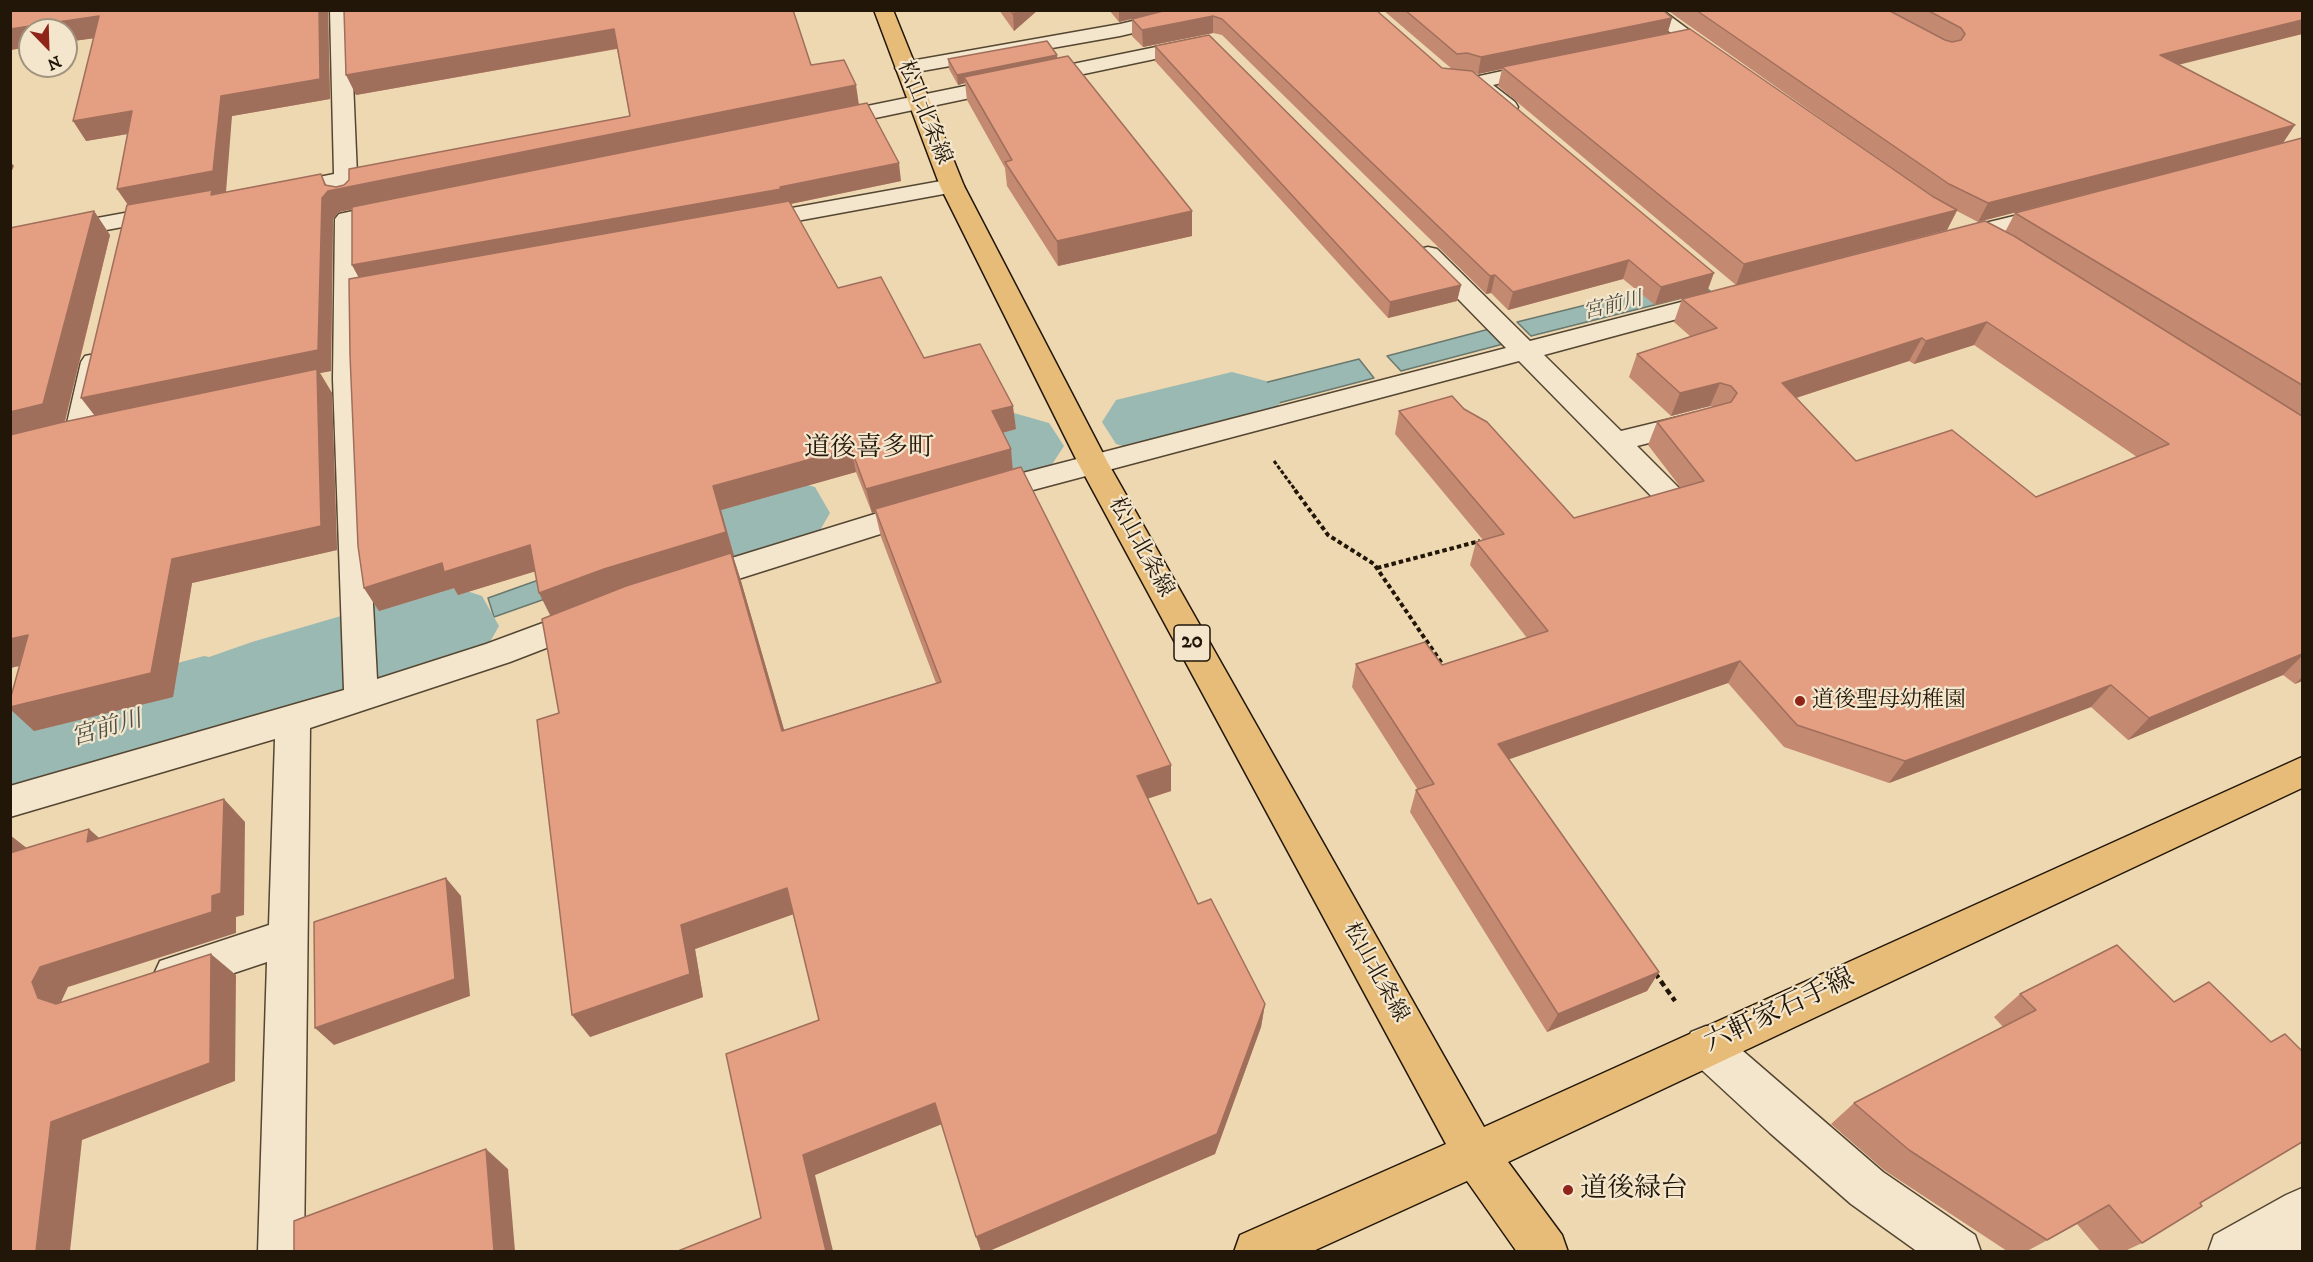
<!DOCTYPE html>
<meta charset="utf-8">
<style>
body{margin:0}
#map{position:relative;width:2313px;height:1262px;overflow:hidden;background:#eed8b1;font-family:"IM FELL DW Pica",serif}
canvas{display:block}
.frame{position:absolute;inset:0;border:12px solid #211608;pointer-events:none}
.north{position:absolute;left:18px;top:18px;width:60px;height:60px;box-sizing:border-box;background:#f4e6cc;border:2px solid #a0937e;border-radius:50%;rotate:157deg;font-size:16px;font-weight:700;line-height:24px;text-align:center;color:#211608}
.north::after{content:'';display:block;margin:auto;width:21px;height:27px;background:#8f2418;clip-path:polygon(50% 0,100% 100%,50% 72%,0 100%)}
</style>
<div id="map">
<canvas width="2313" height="1262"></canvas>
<div class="frame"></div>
<div class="north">N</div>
</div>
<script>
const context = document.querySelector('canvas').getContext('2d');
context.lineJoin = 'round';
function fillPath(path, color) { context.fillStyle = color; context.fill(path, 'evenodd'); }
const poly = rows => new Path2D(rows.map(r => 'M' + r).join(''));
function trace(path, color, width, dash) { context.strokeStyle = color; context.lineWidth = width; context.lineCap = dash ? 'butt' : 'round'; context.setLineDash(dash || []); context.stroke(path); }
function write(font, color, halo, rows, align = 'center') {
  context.font = font + ' "IM FELL DW Pica","Noto Serif JP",serif'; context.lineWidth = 4.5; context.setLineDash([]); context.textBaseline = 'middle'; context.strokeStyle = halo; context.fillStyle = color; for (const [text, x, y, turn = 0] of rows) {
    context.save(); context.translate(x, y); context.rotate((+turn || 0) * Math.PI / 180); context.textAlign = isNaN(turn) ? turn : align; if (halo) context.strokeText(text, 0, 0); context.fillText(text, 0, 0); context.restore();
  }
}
const water = poly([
 [1695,278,1710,291,1531,336,1517,322,1695,278],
 [1493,328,1507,343,1401,371,1387,356,1493,328],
 [1359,359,1374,378,1275,404,1260,384,1359,359],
 [603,557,661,558,494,617,488,598,603,557]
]);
const river = poly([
 [1232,372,1266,381,1280,403,1266,425,1151,454,1116,444,1102,422,1116,400,1232,372],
 [1014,413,1049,423,1064,446,1049,469,916,508,880,498,865,474,880,450,1014,413],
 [778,477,815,487,830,513,815,539,695,575,657,564,642,537,657,510,778,477],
 [442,583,482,596,499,626,482,656,383,690,381,693,252,734,248,733,246,736,204,750,10,809,10,707,204,656,209,657,252,642,341,616,442,583]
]);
const pathFar2 = poly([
 [1274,461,1296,491]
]);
const pathFar1 = poly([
 [1295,490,1328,535,1374,564,1445,668],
 [1377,568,1480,541]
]);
const path = poly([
 [1655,973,1675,1001]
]);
const minor = poly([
 [330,10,350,10,358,199,354,204,346,206,338,204,334,199,334,188,281,198,273,196,269,191,273,186,334,174,330,10],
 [1180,10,1216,10,1214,14,1120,36,905,74,898,72,895,68,898,64,905,62,1120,24,1180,10],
 [1640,10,1662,10,1727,58,1724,62,1710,62,1640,10],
 [1200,38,1207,40,1210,44,1207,48,828,128,820,126,817,121,820,116,828,114,1200,38],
 [1544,62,1551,64,1554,68,1551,72,1493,85,1515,102,1518,107,1515,112,1507,113,1499,112,1467,82,1470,78,1544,62],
 [952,179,960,181,964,186,960,191,753,229,745,227,741,222,745,217,753,215,952,179],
 [395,202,403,204,407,209,403,214,359,224,361,379,377,679,486,644,586,607,598,610,602,619,598,628,510,662,310,728,304,1252,258,1252,267,962,174,993,160,987,154,974,160,961,269,925,275,739,10,817,10,786,344,690,333,379,335,219,339,214,395,202],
 [168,205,176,207,180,212,176,217,10,248,10,234,168,205],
 [2051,207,2059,209,2063,214,2059,219,1953,245,1944,243,1941,238,1944,233,2051,207],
 [1428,247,1437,249,1530,341,1720,292,1729,295,1733,300,1729,305,1544,355,1621,431,1695,413,1705,415,1709,422,1705,429,1637,446,1681,490,1685,497,1681,504,1670,507,1659,504,1519,361,984,503,973,500,969,493,973,486,984,483,1506,348,1419,259,1416,254,1419,249,1428,247],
 [95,354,105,356,109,362,92,436,88,443,78,445,68,443,64,436,81,362,85,356,95,354],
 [920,500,931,504,935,511,931,518,694,593,683,589,678,581,683,573,920,500],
 [1706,1026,1721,1032,1883,1172,1975,1235,1981,1252,1918,1252,1851,1204,1770,1133,1691,1060,1685,1046,1691,1032,1706,1026],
 [2302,1188,2302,1252,2208,1252,2214,1235,2286,1195,2302,1188]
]);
const major = poly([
 [874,10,893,10,964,186,1108,463,1484,1127,2302,757,2302,788,1508,1162,1562,1235,1568,1252,1517,1252,1467,1181,1311,1252,1234,1252,1240,1235,1446,1144,1078,463,940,186,874,10]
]);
const wall = poly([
 [10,10,328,10,330,99,232,116,214,194,321,174,326,185,336,187,630,116,617,49,356,95,344,10,811,65,859,104,901,181,791,204,838,288,924,358,1016,429,1002,433,1013,469,1171,791,1147,799,1198,904,1265,1004,1261,1027,1215,1154,989,1251,981,1251,942,1124,815,1175,761,1218,819,1020,793,914,695,949,703,997,590,1037,551,615,535,571,458,595,454,588,379,611,364,588,359,278,352,265,352,209,339,212,333,219,331,371,320,373,332,393,337,550,192,583,173,697,34,731,20,666,10,668,10,228,94,211,110,235,65,422,94,415,128,205,117,189,128,134,86,141,94,38,66,42,66,30,30,47,10,50],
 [856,472,872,513,875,512,881,537,936,683,784,730,741,581,733,556,734,556,721,510],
 [999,10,1038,10,1014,31],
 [1109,10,1376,10,1442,68,1452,69,1383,10,1663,10,1672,18,1667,34,1914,184,1667,10,2302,10,2302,34,2179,64,2283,143,1978,222,1957,211,1947,230,1736,285,1498,86,1502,69,1478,74,1474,73,1707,292,1655,305,1623,279,1508,310,1491,293,1486,294,1222,35,1213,33,1143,47,1132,36,1132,19,1119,22],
 [1155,46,1461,285,1457,301,1388,318,1155,61],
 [1058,58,1192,211,1192,236,1058,266,1007,186,1005,168,967,100,965,83,958,85,949,69,948,59],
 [2302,138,2302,681,2295,684,2283,675,2128,740,2091,707,1889,783,1784,747,1728,683,1509,759,1659,972,1647,991,1547,1032,1410,812,1416,790,1418,790,1352,687,1356,664,1442,665,1527,638,1470,565,1476,542,1483,540,1395,434,1399,411,1464,409,1574,518,1681,488,1648,445,1657,422,1714,407,1710,406,1671,416,1629,377,1637,354,1691,337,1674,322,1682,299,2005,232,2015,213],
 [1974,345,2137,457,2036,497,1856,461,1796,398,1909,361,1914,364],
 [2117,945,2200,1203,2142,1243,2125,1251,2100,1251,2077,1224,2027,1251,2007,1251,1884,1170,1831,1124,1854,1103,2003,1027,1994,1017,2020,994]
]);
const shadedWall = poly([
 [319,10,328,10,330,99,232,116,226,192,214,194,224,211,131,209,117,189],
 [1017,10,1038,10,1014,31,1013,14],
 [1119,10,1168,10,1119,22],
 [99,16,111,36,66,42,66,30,30,30,30,47,10,50,10,29],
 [1213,16,1213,33,1143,47,1142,30],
 [1672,18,1667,35,1502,67,1502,69,1478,74,1481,57],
 [2302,20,2302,34,2150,72,2160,55],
 [614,29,620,48,356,95,346,75],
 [1057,55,1058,64,964,77,965,83,958,85,957,75],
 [856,85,859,105,339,212,333,219,331,371,320,373,332,393,337,550,192,583,173,697,34,731,10,709,98,420,81,398,321,174,329,191],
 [132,111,145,131,86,141,73,121],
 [2295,125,2283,143,1978,222,1988,203],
 [10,161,14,166,10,175],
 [899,163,901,181,785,205,362,283,352,265,780,187],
 [1957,210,1947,230,1736,285,1744,264],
 [94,211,110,235,63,428,10,441,10,412],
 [1192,211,1192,236,1058,266,1057,241],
 [1629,260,1623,279,1508,310,1513,292],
 [1714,273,1707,292,1655,305,1661,287],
 [1495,275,1491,293,1486,294,1490,276],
 [1461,285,1457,301,1388,318,1390,302],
 [1987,322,1974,345,1914,364,1926,341],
 [1922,338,1909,361,1771,406,1782,383],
 [1720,383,1710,406,1671,416,1680,393],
 [1013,406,1016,429,994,435,992,411],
 [851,448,856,472,721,510,734,556,733,556,741,581,792,757,551,617,539,593,713,486],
 [1011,449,1013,473,875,509,875,512,872,513,866,489],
 [530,545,543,569,458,595,454,588,379,611,364,588,442,563],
 [28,635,52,658,10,668,10,639],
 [2302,654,2302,656,2283,675,2128,740,2149,718],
 [1740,661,1728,683,1490,766,1498,744],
 [2302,677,2302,681,2295,684],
 [2111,685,2091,707,1889,783,1905,761],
 [1171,765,1171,791,1137,802,1137,776],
 [224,799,245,822,244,915,236,917,236,933,68,987,61,1002,67,1018,38,998,32,982,40,967,212,896],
 [89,829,114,851,87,842],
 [10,835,37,856,10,858],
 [446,878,461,896,470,996,334,1045,315,1028],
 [787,888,797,913,695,949,703,997,590,1037,572,1015,681,925],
 [211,954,236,975,235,1081,82,1140,70,1251,36,1251,51,1122],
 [1659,972,1647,991,1547,1032,1558,1014],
 [1265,1004,1261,1027,1215,1154,989,1251,981,1251,976,1237],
 [935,1103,942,1124,815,1175,833,1251,826,1251,803,1155],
 [486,1149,508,1169,515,1251,494,1251],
 [2109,1205,2077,1224,2027,1251,2047,1240]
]);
const building = poly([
 [10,10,319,10,320,79,221,96,213,171,117,189,132,111,73,121,99,16,10,29,10,10],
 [344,10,793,10,811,65,844,60,856,85,328,191,322,198,318,350,81,398,127,205,212,190,211,195,321,174,325,185,336,187,344,185,349,180,349,169,630,116,614,29,346,75,344,10],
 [1010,10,1017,10,1013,14,1010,10],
 [1167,10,1376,10,1442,68,1472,71,1714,273,1661,287,1629,260,1513,292,1495,275,1490,276,1222,19,1213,16,1142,30,1132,19,1167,10],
 [1405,10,1663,10,1672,18,1481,57,1467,53,1457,54,1405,10],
 [1696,10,1888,10,1945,40,1952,42,1961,40,1965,34,1961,28,1927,10,2302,10,2302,20,2160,55,2295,125,1988,203,1949,184,1696,10],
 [1690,29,1932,196,1957,210,1744,264,1502,67,1690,29],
 [1209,35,1461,285,1390,302,1155,46,1209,35],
 [1047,41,1057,55,957,75,948,59,1047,41],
 [1068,56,1192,211,1057,241,1005,162,1012,160,964,77,1068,56],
 [867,103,899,163,780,187,781,189,352,265,352,207,867,103],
 [2302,138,2302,385,2015,213,2302,138],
 [789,201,838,288,881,277,924,358,980,344,1013,406,992,411,1011,449,866,489,851,448,713,486,726,532,604,569,539,593,530,545,444,572,442,563,364,588,358,546,350,355,349,279,789,201],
 [94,211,43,404,10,412,10,228,94,211],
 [1985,221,2014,236,2302,416,2302,654,2149,718,2111,685,1905,761,1797,725,1740,661,1498,744,1659,972,1558,1014,1416,790,1434,784,1356,664,1425,642,1442,665,1548,631,1476,542,1504,534,1399,411,1452,396,1464,409,1487,422,1574,518,1704,481,1657,422,1731,402,1737,393,1731,386,1720,383,1680,393,1637,354,1717,328,1682,299,1985,221],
 [1987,322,2169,444,2036,497,1952,430,1856,461,1782,383,1922,338,1926,341,1987,322],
 [317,369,321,526,172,559,151,673,10,707,10,700,28,635,10,639,10,435,59,423,317,369],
 [1021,467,1171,765,1137,776,1198,904,1211,899,1265,1004,1217,1134,976,1237,935,1103,803,1155,826,1251,678,1251,761,1218,726,1054,819,1020,787,888,681,925,690,974,572,1015,537,720,559,713,542,619,626,586,731,553,782,731,941,682,875,509,1021,467],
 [224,799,221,893,212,896,212,912,40,967,32,982,38,998,56,1004,211,954,210,1063,51,1122,36,1251,10,1251,10,853,89,829,87,842,224,799],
 [446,878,455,979,315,1028,314,922,446,878],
 [2117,945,2174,1002,2209,982,2271,1042,2285,1034,2302,1051,2302,1142,2200,1203,2202,1206,2142,1243,2109,1205,2047,1240,1909,1150,1854,1103,2036,1010,2020,994,2117,945],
 [486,1149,494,1251,294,1251,294,1221,486,1149]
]);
const markers = [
 [1800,701,6,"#8f2418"],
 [1568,1190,6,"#8f2418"]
];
const farWaternames = [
 ["宮前川",1613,307,-14]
];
const shields = [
 [1192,643,36]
];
const shieldNames = [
 ["20",1192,643]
];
const streetNames = [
 ["松山北条線",923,113,68],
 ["松山北条線",1140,548,61],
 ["松山北条線",1375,973,61]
];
const poiNames = [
 ["道後聖母幼稚園",1812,701]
];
const waterNames = [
 ["宮前川",107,730,-16]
];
const quarterNames = [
 ["道後喜多町",869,450]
];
const nearStreetnames = [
 ["六軒家石手線",1780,1012,-25]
];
const nearPoinames = [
 ["道後緑台",1580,1190]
];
fillPath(water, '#9ab9b2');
trace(water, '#6a786e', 1.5);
fillPath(river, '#9ab9b2');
trace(minor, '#544632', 3);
trace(major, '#211608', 3);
trace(pathFar2, '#211608', 3, [4, 2]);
trace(pathFar1, '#211608', 4, [4.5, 3]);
trace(path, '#211608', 4.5, [6, 4]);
fillPath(minor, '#f4e6cc');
fillPath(major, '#e7bc78');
fillPath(wall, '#c48971');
fillPath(shadedWall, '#a06f5c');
fillPath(building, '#e49f83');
trace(building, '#a06f5c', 1.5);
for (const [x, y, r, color] of markers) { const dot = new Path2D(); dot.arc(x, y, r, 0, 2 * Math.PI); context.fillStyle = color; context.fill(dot); trace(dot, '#f4e6cc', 2); }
write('italic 20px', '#4b4f44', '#f4e6cc', farWaternames);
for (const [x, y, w] of shields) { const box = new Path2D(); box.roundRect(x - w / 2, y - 18, w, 36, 4.5); context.fillStyle = '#f4e6cc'; context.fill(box); trace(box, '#211608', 1.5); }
write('bold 21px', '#211608', null, shieldNames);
write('22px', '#211608', '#f4e6cc', streetNames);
write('22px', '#211608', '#f4e6cc', poiNames, 'left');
write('italic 24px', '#4b4f44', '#f4e6cc', waterNames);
write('26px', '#211608', '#f4e6cc', quarterNames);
write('27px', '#211608', '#f4e6cc', nearStreetnames);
write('27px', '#211608', '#f4e6cc', nearPoinames, 'left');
</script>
